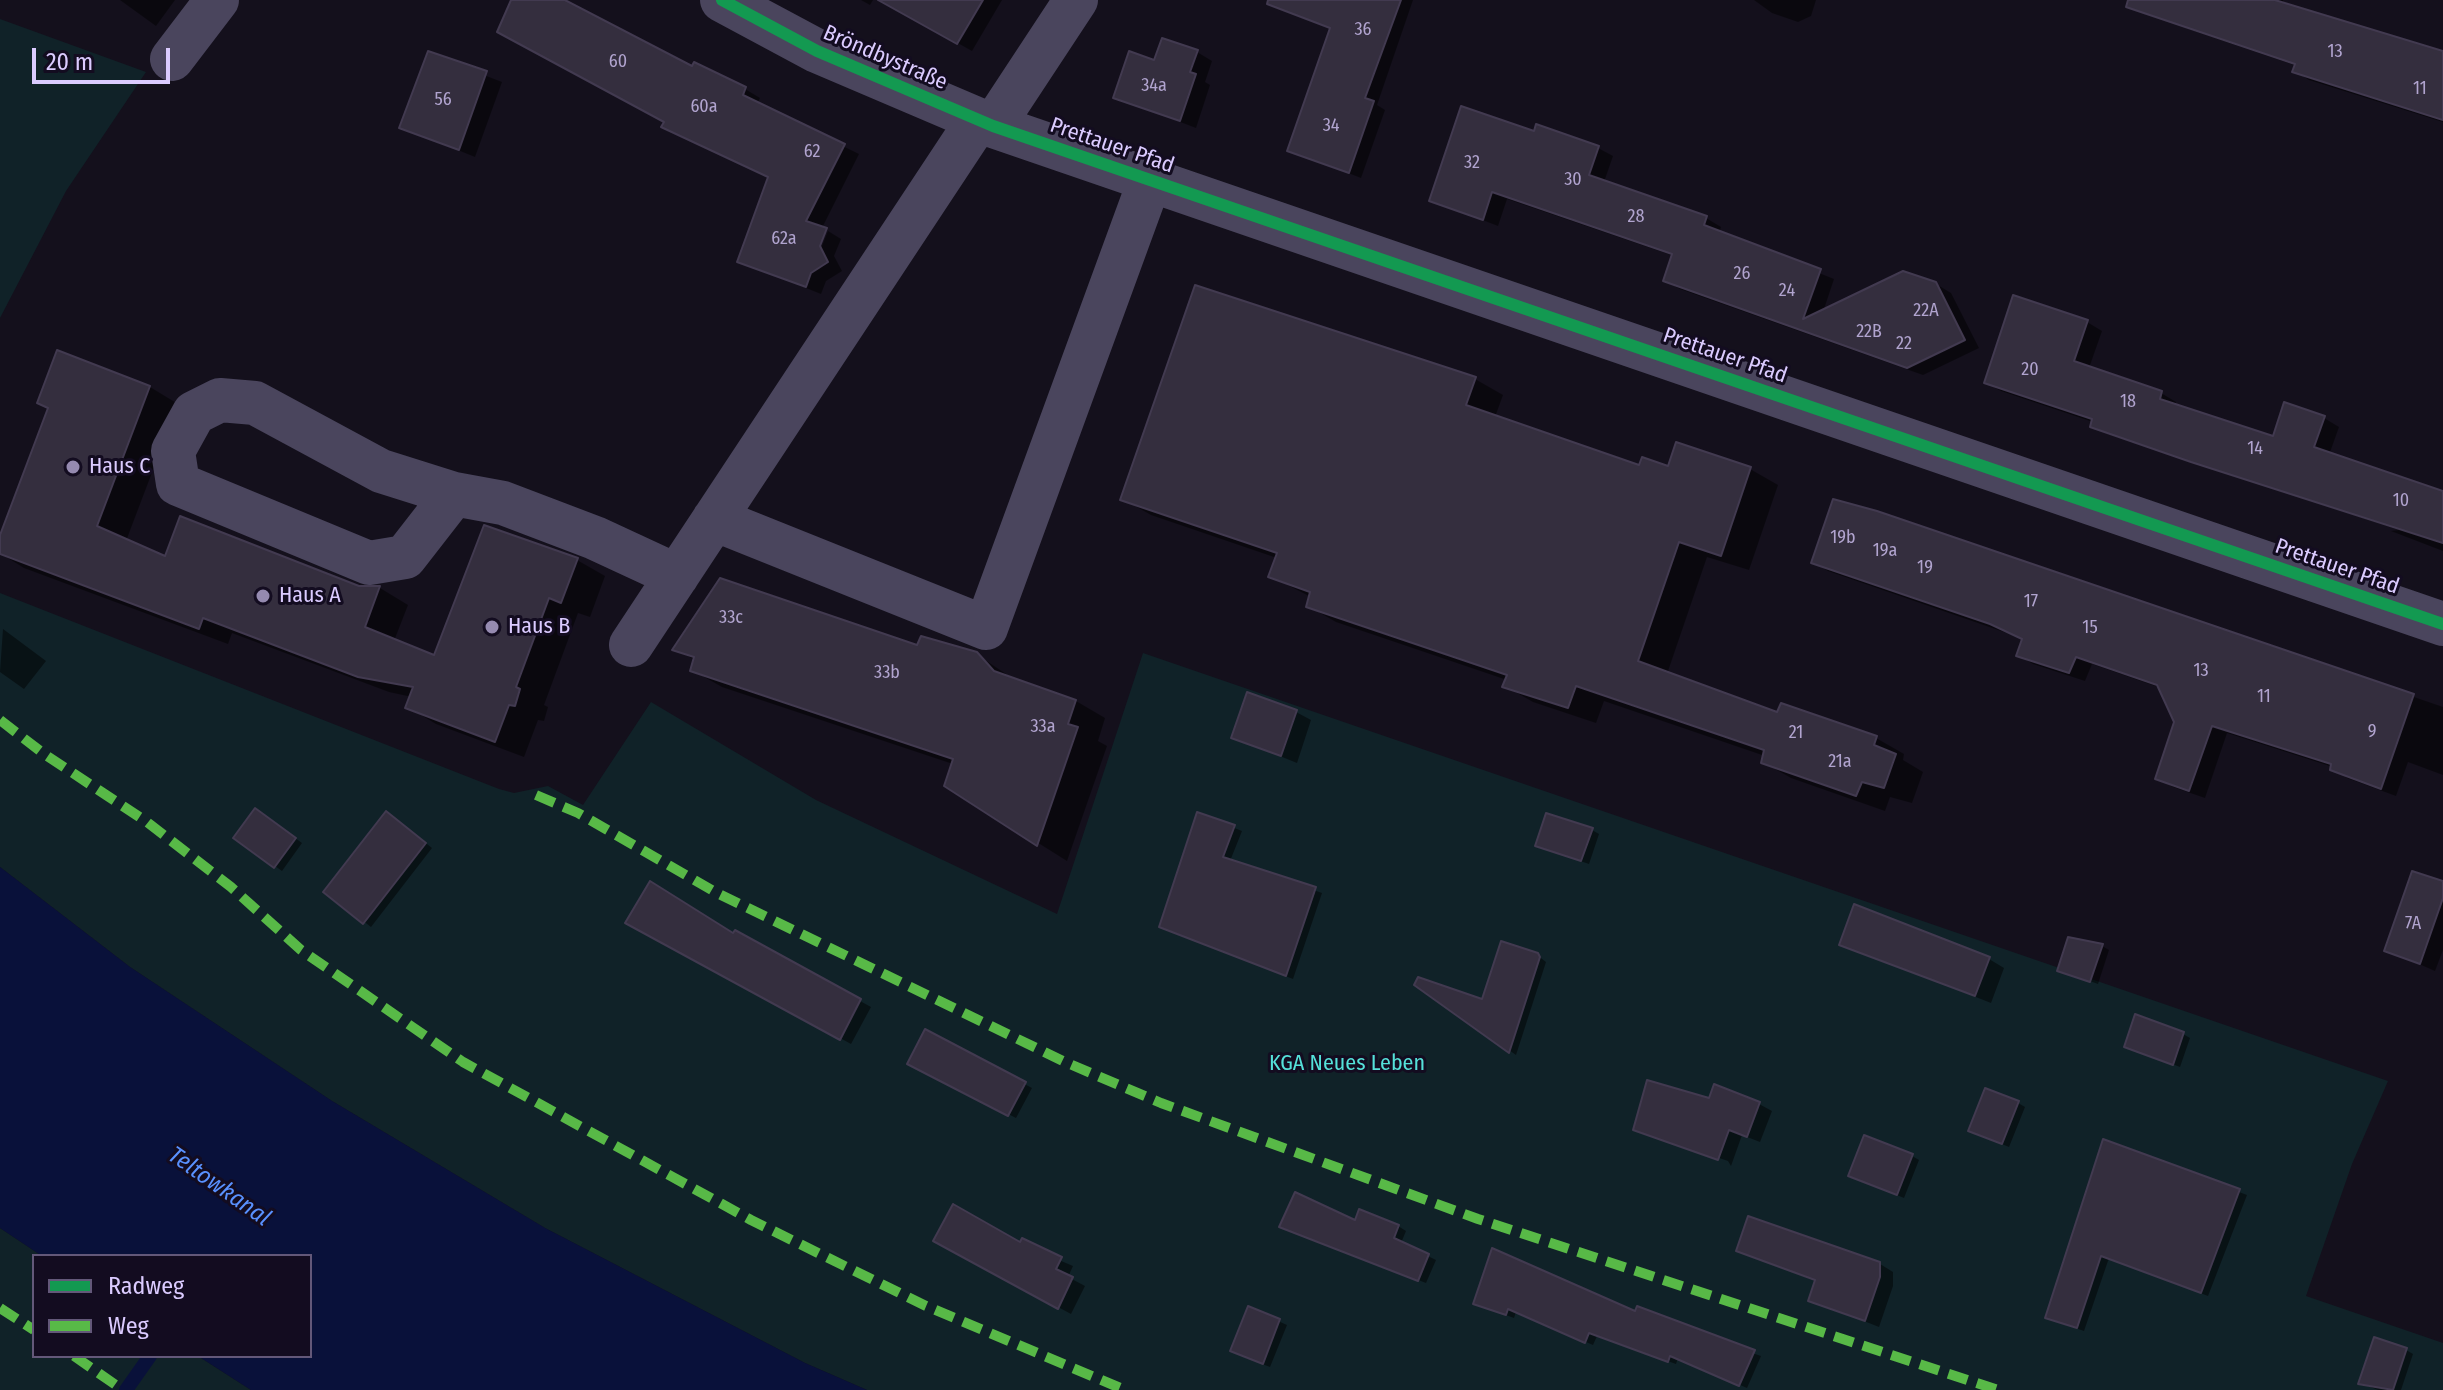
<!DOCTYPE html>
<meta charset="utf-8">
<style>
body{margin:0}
#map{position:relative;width:2443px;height:1390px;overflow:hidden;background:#14101c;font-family:"Fira Sans Condensed",sans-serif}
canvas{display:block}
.legend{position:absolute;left:32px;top:1254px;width:280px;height:104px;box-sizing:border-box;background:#130c20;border:2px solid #635879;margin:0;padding:10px 14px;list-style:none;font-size:24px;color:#dbcbff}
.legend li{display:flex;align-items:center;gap:16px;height:40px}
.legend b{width:40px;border:2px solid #635879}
.scale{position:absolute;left:32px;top:48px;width:138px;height:36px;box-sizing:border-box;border:4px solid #dbcbff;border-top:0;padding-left:10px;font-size:24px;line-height:28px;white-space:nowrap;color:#dbcbff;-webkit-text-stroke:6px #130c20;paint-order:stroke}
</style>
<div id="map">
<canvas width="2443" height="1390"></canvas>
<ul class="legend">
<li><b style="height:10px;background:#139951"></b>Radweg</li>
<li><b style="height:10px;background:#58b947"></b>Weg</li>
</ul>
<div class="scale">20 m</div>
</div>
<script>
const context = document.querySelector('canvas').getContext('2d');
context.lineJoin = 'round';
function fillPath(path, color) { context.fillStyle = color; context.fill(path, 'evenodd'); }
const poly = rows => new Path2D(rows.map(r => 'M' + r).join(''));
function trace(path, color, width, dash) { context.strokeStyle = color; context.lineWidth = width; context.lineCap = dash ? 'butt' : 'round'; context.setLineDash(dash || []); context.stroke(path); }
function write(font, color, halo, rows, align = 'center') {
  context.font = font + ' "Fira Sans Condensed",sans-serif'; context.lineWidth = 6; context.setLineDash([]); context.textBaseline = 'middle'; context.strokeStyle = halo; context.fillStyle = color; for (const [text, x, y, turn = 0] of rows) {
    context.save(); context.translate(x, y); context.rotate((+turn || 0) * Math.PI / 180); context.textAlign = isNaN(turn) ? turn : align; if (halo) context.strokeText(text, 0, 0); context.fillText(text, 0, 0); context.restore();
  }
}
const green = poly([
 [0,19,146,72,66,191,0,318],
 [0,593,499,789,514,793,548,786,583,805,651,702,816,800,1057,914,1143,653,2388,1081,2352,1164,2306,1296,2443,1343,2443,1390,867,1390,805,1363,545,1228,332,1101,130,967,0,867],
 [0,1228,42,1256,34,1256,34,1356,198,1356,251,1390,0,1390]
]);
const water = poly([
 [0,867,130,967,332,1101,545,1228,805,1363,867,1390,251,1390,198,1356,310,1356,310,1256,42,1256,0,1228]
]);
const shadow = poly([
 [120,0,175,0,156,26],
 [513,0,559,0,693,68,745,89,760,98,757,104,859,154,822,228,814,255,818,256,828,231,841,239,834,256,842,271,826,281,821,294,739,261,770,178,666,122],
 [861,0,873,0,870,5],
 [881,0,1002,0,972,51],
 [1296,0,1413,0,1377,105,1385,110,1361,178,1290,150,1332,29,1292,12],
 [1754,0,1816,0,1811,16,1798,22,1772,13],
 [2180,0,2283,0,2284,5,2443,55,2443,122,2309,80,2295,71,2297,66,2188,29,2174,21],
 [1197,52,1212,61,1205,82,1210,85,1196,128,1115,97,1155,63],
 [429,54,502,82,475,157,401,127],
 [1535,134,1598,148,1613,156,1604,182,1706,218,1721,227,1719,233,1834,279,1823,312,1936,284,1951,293,1979,348,1923,375,1680,289,1665,281,1674,256,1507,199,1498,226,1431,200],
 [2087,322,2102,331,2089,368,2161,393,2176,402,2175,406,2275,438,2286,405,2324,418,2339,427,2329,455,2443,493,2443,551,2391,531,2399,530,2107,434,2092,426,2093,422,2001,391,1986,383],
 [58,353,150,387,178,404,126,541,166,559,380,588,408,605,394,641,435,657,577,560,605,576,590,617,578,613,544,705,548,707,544,721,538,720,524,757,436,724,408,707,412,697,389,692,232,633,228,644,24,568,0,553,0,541,50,408],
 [1475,379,1503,395,1495,417,1640,468,1750,469,1778,485,1749,570,1707,557,1667,674,1779,714,1876,738,1904,754,1903,760,1923,772,1912,803,1890,797,1885,811,1791,778,1763,762,1765,756,1604,701,1596,723,1533,702,1505,686,1507,680,1336,622,1308,606,1311,597,1270,576,1277,558,1151,515,1123,499],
 [1877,512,2443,707,2443,775,2408,762,2396,796,2347,778,2333,767,2227,733,2205,798,2173,787,2158,779,2176,722,2161,688,2092,664,2085,681,2033,664,2018,655,2024,639,1828,571,1813,562],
 [3,629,46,661,24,689,0,672],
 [675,649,976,654,1015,680,1076,701,1105,718,1098,741,1107,746,1067,861,946,785,953,764,722,687,692,670,695,660],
 [1296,712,1311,720,1297,763,1233,737],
 [1199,814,1242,831,1230,861,1322,893,1293,979,1169,930],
 [263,815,302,843,282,871,236,838],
 [393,817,432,848,371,927,326,892],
 [1592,830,1599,834,1589,864,1545,849],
 [2443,883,2443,950,2435,971,2387,950],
 [628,922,734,935,736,933,871,1007,851,1044],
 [1842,944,1989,959,2004,968,1991,1003],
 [2102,946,2109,950,2098,984,2059,970],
 [1537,955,1546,962,1516,1055,1416,984,1483,1001],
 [926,1032,1032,1088,1016,1118,910,1064],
 [2183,1034,2190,1038,2180,1067,2126,1046],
 [1710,1100,1759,1104,1772,1111,1760,1142,1742,1135,1731,1166,1728,1161,1635,1129],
 [2018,1103,2025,1107,2009,1147,1978,1134],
 [2104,1141,2247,1195,2208,1296,2109,1258,2084,1331,2055,1321],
 [1912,1156,1919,1160,1904,1198,1858,1179],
 [1356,1222,1398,1226,1406,1231,1401,1243,1436,1260,1426,1283,1289,1230],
 [936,1241,1021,1244,1073,1266,1068,1277,1085,1286,1071,1314],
 [1738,1250,1880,1264,1893,1272,1893,1286,1879,1327,1811,1300,1817,1282],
 [1476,1304,1636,1314,1761,1356,1747,1388,1678,1358,1676,1364,1597,1336,1593,1345,1516,1312,1514,1318],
 [1249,1308,1287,1325,1270,1367,1239,1355],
 [2406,1350,2413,1354,2401,1390,2378,1390,2361,1383]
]);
const stream = poly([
 [126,1390,150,1356]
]);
const building = poly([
 [511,0,565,0,692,66,694,62,746,87,743,95,845,144,806,221,827,228,820,246,828,262,811,273,806,287,737,262,768,177,661,127,664,122,497,32,511,0],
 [878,0,983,0,957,44,878,0],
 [1268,0,1401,0,1365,98,1374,101,1349,173,1287,151,1330,28,1267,4,1268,0],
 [2128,0,2275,0,2443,51,2443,120,2292,72,2295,64,2126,7,2128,0],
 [1162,38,1198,50,1190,72,1196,74,1180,121,1113,98,1129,51,1154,60,1162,38],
 [428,51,487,71,459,150,399,128,428,51],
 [1461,106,1534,131,1536,124,1599,146,1589,175,1707,216,1704,225,1821,269,1803,319,1903,271,1936,282,1965,340,1907,368,1663,281,1672,254,1492,192,1483,220,1429,201,1461,106],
 [1195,285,1476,377,1466,405,1639,465,1642,457,1668,466,1676,442,1751,467,1721,556,1679,542,1638,661,1777,712,1781,703,1877,736,1874,745,1896,754,1884,788,1862,782,1856,796,1761,763,1764,750,1576,686,1568,708,1502,687,1507,675,1306,607,1310,592,1268,577,1277,553,1120,500,1195,285],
 [2013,295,2088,320,2074,361,2162,391,2160,399,2273,436,2284,402,2325,416,2314,447,2443,491,2443,543,2191,462,2090,427,2092,419,1984,383,2013,295],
 [57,350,150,386,97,526,165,556,180,516,359,586,380,586,365,627,434,655,484,525,578,558,561,603,549,598,516,687,520,689,515,706,509,705,495,742,405,708,413,687,358,677,203,618,199,629,0,554,0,535,48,408,37,403,57,350],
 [1833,499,1877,511,2414,694,2381,789,2330,770,2331,764,2212,726,2189,791,2155,779,2174,722,2157,685,2076,657,2069,673,2016,656,2022,639,1990,624,1811,563,1833,499],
 [720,578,917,645,921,636,977,652,994,671,1076,700,1068,724,1078,727,1037,846,944,786,953,759,690,671,694,657,672,650,720,578],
 [1247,692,1297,710,1281,756,1231,738,1247,692],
 [255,808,296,838,274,868,233,838,255,808],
 [386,811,426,843,363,924,323,892,386,811],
 [1197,812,1235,825,1223,857,1316,887,1286,976,1159,927,1197,812],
 [1546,813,1593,828,1581,861,1535,846,1546,813],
 [2412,871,2443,881,2443,898,2420,964,2384,951,2412,871],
 [650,881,733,933,735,930,861,999,840,1040,625,923,650,881],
 [1854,904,1990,957,1975,996,1839,945,1854,904],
 [2068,937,2103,944,2090,982,2057,971,2068,937],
 [1501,941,1538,953,1540,957,1509,1053,1414,985,1418,977,1482,999,1501,941],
 [2135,1014,2184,1032,2173,1065,2124,1047,2135,1014],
 [925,1029,1026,1082,1008,1116,907,1064,925,1029],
 [1647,1080,1709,1098,1714,1084,1760,1102,1747,1137,1729,1130,1718,1160,1633,1130,1647,1080],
 [1985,1088,2019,1101,2002,1144,1968,1131,1985,1088],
 [1864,1135,1913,1154,1897,1195,1848,1176,1864,1135],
 [2103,1139,2240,1189,2201,1293,2101,1256,2077,1328,2045,1318,2103,1139],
 [1295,1192,1355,1220,1359,1209,1399,1225,1394,1238,1429,1254,1418,1281,1279,1227,1295,1192],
 [953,1204,1020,1242,1022,1238,1062,1257,1056,1269,1073,1277,1058,1309,933,1241,953,1204],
 [1748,1216,1880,1262,1880,1277,1865,1321,1808,1301,1815,1280,1736,1251,1748,1216],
 [1492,1248,1635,1311,1637,1306,1755,1350,1739,1386,1670,1356,1668,1362,1589,1333,1585,1343,1508,1309,1506,1315,1473,1304,1492,1248],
 [1248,1306,1280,1319,1263,1364,1230,1351,1248,1306],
 [2374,1337,2407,1348,2393,1390,2358,1384,2374,1337]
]);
const minor = poly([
 [722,0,817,51,993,126,2443,624],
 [172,59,217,0],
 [993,126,1076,0],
 [454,494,381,471,255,403,220,400,194,413,173,451,178,484,369,563,405,557,454,494,503,503,595,538,677,576],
 [714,519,986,628,1150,180],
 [631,645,978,120]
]);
const quiet = poly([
 [0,720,44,754,147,822,231,887,301,950,463,1062,751,1220,926,1306,1125,1390],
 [536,795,578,813,717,893,1065,1062,1161,1103,1478,1219,1998,1390],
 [0,1308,34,1330],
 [74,1356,123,1390]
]);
const cycleway = poly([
 [722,0,817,51,993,126,2443,624]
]);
const markers = [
 [73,467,8,"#958ab0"],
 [263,596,8,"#958ab0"],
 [492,627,8,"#958ab0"]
];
const numberNames = [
 ["36",1363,30],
 ["13",2335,52],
 ["60",618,62],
 ["34a",1154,86],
 ["11",2420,89],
 ["56",443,100],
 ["60a",704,107],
 ["34",1331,126],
 ["62",812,152],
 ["32",1472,163],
 ["30",1573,180],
 ["28",1636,217],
 ["62a",784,239],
 ["26",1742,274],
 ["24",1787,291],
 ["22A",1926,311],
 ["22B",1869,332],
 ["22",1904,344],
 ["20",2030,370],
 ["18",2128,402],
 ["14",2255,449],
 ["10",2401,501],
 ["19b",1843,538],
 ["19a",1885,551],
 ["19",1925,568],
 ["17",2031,602],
 ["33c",731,618],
 ["15",2090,628],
 ["13",2201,671],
 ["33b",887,673],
 ["11",2264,697],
 ["33a",1043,727],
 ["9",2372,732],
 ["21",1796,733],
 ["21a",1840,762],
 ["7A",2413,924]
];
const streetNames = [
 ["Bröndbystraße",885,58,23],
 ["Prettauer Pfad",1112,146,19],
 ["Prettauer Pfad",1725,356,19],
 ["Prettauer Pfad",2337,567,19]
];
const poiNames = [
 ["Haus C",89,467],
 ["Haus A",279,596],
 ["Haus B",508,627]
];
const parkNames = [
 ["KGA Neues Leben",1347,1064]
];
const waterNames = [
 ["Teltowkanal",219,1187,35]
];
fillPath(green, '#102228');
fillPath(water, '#09113a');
fillPath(shadow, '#0007');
trace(stream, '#09113a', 14);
fillPath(building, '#342e3e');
trace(building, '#423a50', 2);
trace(minor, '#4a455d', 44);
trace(quiet, '#58b947', 10, [20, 10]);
trace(cycleway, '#139951', 12);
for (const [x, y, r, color] of markers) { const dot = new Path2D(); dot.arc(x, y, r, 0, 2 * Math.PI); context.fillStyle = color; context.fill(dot); trace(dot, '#130c20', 3); }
write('18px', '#b1a4cf', null, numberNames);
write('22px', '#dbcbff', '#130c20', streetNames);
write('22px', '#dbcbff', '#130c20', poiNames, 'left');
write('22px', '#55e1da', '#130c20', parkNames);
write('italic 24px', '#5991ff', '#130c20', waterNames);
</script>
